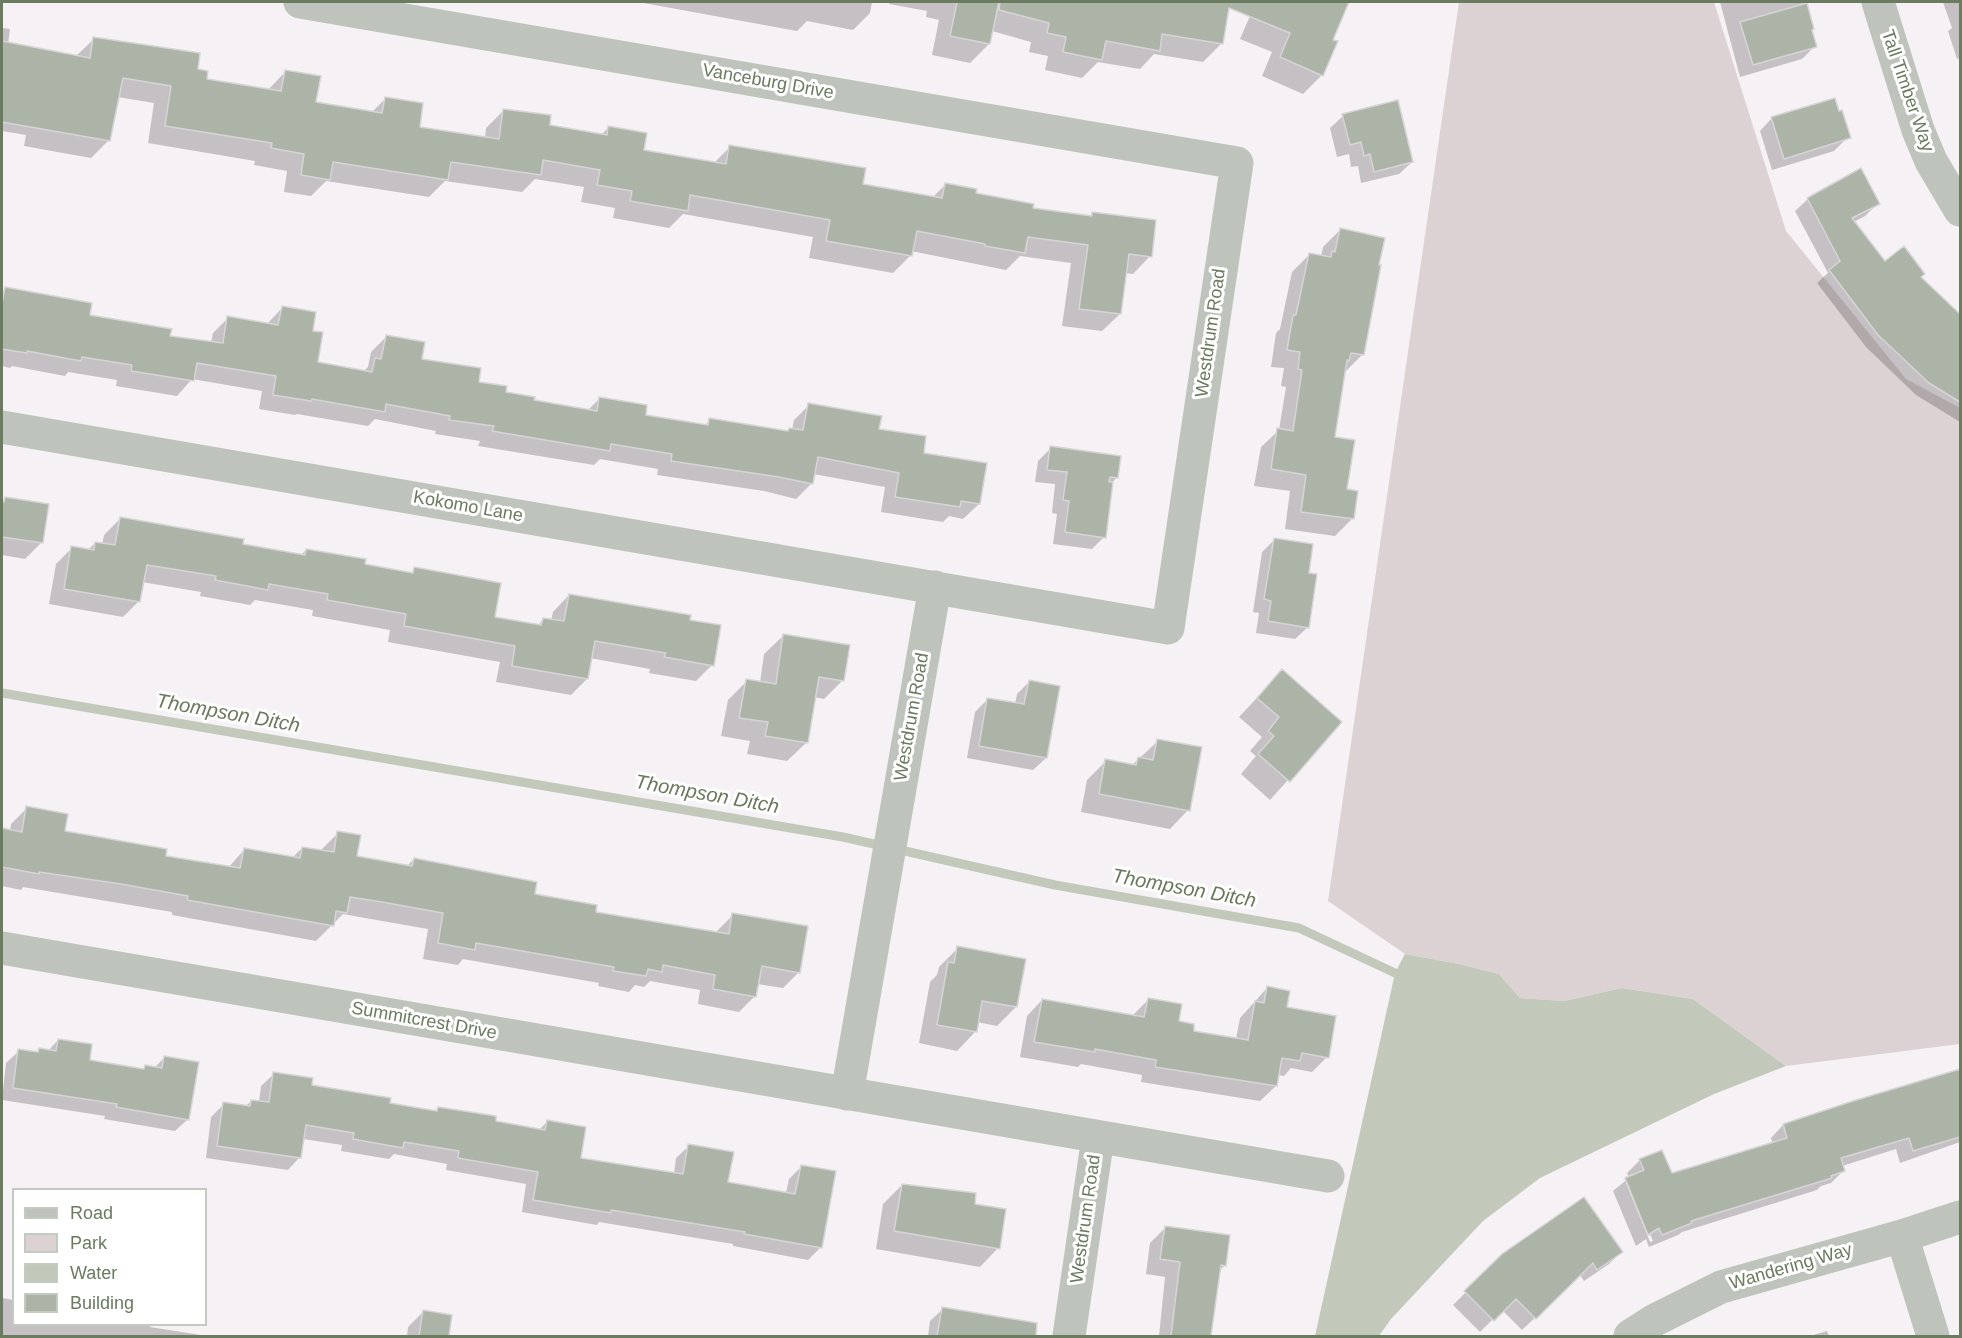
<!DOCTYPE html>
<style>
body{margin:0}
#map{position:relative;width:1962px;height:1338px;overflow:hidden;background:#f5f1f4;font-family:Arial,sans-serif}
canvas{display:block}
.frame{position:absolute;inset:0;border:3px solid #6a7b60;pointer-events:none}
.legend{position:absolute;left:12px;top:1188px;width:195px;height:138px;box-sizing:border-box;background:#fff;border:2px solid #c3cabf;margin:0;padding:8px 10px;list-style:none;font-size:18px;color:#6a7b60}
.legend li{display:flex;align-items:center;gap:12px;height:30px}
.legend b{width:30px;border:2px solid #c3cabf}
</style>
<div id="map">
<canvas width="1962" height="1338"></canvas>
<div class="frame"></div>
<ul class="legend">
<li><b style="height:8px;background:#bec3bb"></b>Road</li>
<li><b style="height:16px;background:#dcd2d4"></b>Park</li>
<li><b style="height:16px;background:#c2c9bb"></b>Water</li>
<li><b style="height:16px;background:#acb4a7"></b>Building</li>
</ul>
</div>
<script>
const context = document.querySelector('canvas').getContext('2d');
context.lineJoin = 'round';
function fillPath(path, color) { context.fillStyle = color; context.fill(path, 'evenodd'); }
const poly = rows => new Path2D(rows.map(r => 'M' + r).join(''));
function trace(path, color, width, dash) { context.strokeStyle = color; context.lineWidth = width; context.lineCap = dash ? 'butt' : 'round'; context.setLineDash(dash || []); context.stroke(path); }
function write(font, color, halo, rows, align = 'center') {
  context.font = font + ' Arial,sans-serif'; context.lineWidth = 6; context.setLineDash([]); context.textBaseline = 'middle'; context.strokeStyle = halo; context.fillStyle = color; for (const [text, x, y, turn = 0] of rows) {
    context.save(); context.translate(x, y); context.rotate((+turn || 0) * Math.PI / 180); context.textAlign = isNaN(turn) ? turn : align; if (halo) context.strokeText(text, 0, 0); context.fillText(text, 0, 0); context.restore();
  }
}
const green = poly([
 [1459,2,1714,2,1786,231,1906,379,1960,408,1960,1044,1786,1066,1693,999,1622,988,1564,1001,1520,998,1499,974,1459,964,1405,954,1328,901]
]);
const water = poly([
 [1405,954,1459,964,1499,974,1520,998,1564,1001,1622,988,1693,999,1786,1066,1714,1094,1540,1178,1483,1221,1391,1319,1379,1336,1315,1336,1395,973]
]);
const shadow = poly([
 [638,2,872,2,870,13,853,30,807,21,797,31],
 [890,2,1229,2,1222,43,1203,62,1154,54,1140,69,1098,62,1082,78,1045,70,1048,56,1029,52,1031,42,992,31,989,44,970,63,932,55,939,20,926,17,927,11,889,4],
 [1256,2,1347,2,1331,41,1322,75,1303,94,1262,76,1272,52,1240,39],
 [1720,2,1806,2,1815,46,1802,59,1740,77],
 [1943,2,1960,2,1960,58,1957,59,1948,31,1952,28],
 [2,28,10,29,8,44,75,57,94,39,196,70,205,80,268,90,286,71,314,103,371,113,385,99,418,128,485,138,486,128,504,110,548,126,601,135,609,127,642,151,713,164,730,147,862,185,932,198,945,185,1031,209,1089,217,1093,213,1150,256,1133,274,1125,273,1120,314,1102,331,1062,326,1071,263,1020,256,1006,270,911,251,911,255,893,273,809,258,813,237,683,214,669,228,613,218,615,208,581,202,584,187,535,179,522,192,445,181,429,197,326,181,311,196,284,192,287,171,254,165,255,161,148,143,154,103,117,97,109,140,91,158,24,146,26,135,2,131],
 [1838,113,1846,139,1834,151,1772,170,1760,131,1772,118],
 [1343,116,1412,162,1399,174,1361,183,1358,166,1351,167,1349,154,1337,157,1330,128],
 [1808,199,1878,203,1865,216,1854,222,1884,263,1920,277,1960,317,1960,422,1916,395,1866,347,1817,283,1828,273,1795,211],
 [1340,230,1363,354,1346,371,1344,371,1333,438,1353,518,1335,536,1285,529,1290,491,1254,486,1261,447,1279,430,1286,387,1281,386,1284,368,1271,367,1276,333,1280,329,1292,272,1309,255,1321,257,1323,247],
 [5,289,88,317,169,337,211,343,213,333,228,318,267,324,282,308,311,332,316,363,363,372,368,367,371,352,386,337,420,360,504,394,532,401,587,411,600,398,644,416,704,426,710,420,786,432,789,429,792,430,794,420,809,405,878,430,922,454,979,504,963,519,949,516,943,522,881,512,885,487,813,474,811,484,796,499,764,491,657,475,658,469,600,459,594,465,478,446,480,441,435,434,436,431,375,419,368,426,297,414,295,415,259,409,262,391,192,379,177,396,116,386,117,380,68,372,65,376,12,366,10,368,2,366,2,293],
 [1051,448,1117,477,1112,483,1104,537,1092,549,1053,544,1057,514,1052,513,1055,484,1035,482,1038,461],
 [6,498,41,543,25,559,2,555,2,503],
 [120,519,300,556,306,550,363,565,410,574,415,569,493,619,537,626,543,620,551,621,553,612,569,595,689,621,712,665,696,681,649,673,650,669,590,658,587,679,571,695,496,682,500,662,388,642,390,630,312,616,313,610,255,600,250,605,200,596,201,592,142,582,139,601,123,617,49,604,56,564,72,548,88,550,95,543,102,545,104,535],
 [1274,540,1307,574,1308,627,1295,639,1256,633,1259,613,1253,612,1262,552],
 [783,636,843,680,824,699,814,697,806,743,787,761,747,754,750,741,721,736,728,700,747,681,760,683,764,654],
 [1282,671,1340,722,1270,800,1241,774,1256,756,1250,751,1262,737,1239,717],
 [1029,682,1046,758,1033,770,967,758,975,712,988,699,1015,704,1017,694],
 [1158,741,1188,810,1170,829,1081,812,1087,780,1106,761,1131,766],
 [27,808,63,832,164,857,228,868,244,850,292,858,302,848,321,852,322,849,338,833,355,858,406,867,414,859,595,913,716,934,717,931,733,915,799,972,783,988,757,984,755,996,739,1012,698,1004,700,990,650,981,644,987,635,985,629,992,598,986,599,983,463,959,458,965,423,959,428,929,365,918,343,914,316,941,172,915,172,912,23,887,21,890,2,886,2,830,10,831,11,824],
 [958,948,1016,1007,997,1026,977,1022,975,1032,957,1051,919,1043,930,982,937,975,939,967],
 [1267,988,1327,1057,1312,1072,1291,1068,1284,1076,1278,1075,1276,1086,1260,1101,1141,1082,1142,1075,1081,1064,1078,1067,1020,1057,1027,1016,1042,1000,1133,1015,1148,1000,1193,1032,1236,1039,1240,1018],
 [58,1040,88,1062,142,1070,146,1067,154,1068,165,1057,188,1119,175,1131,104,1119,105,1116,2,1100,6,1063,19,1051,35,1053,39,1050,48,1051],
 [1960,1070,1960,1142,1900,1163,1896,1149,1842,1166,1844,1170,1831,1183,1821,1186,1817,1190,1682,1232,1678,1235,1649,1247,1646,1239,1636,1246,1613,1191,1629,1178,1627,1173,1640,1160,1671,1174,1773,1144,1771,1138,1783,1125],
 [1626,1183,1629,1183,1653,1241,1650,1242],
 [274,1074,310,1086,389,1104,434,1112,438,1108,494,1122,539,1130,547,1122,580,1159,674,1174,676,1158,689,1146,727,1183,786,1193,789,1179,801,1167,820,1248,808,1260,733,1246,733,1244,599,1222,597,1225,522,1212,526,1184,446,1170,447,1164,394,1154,389,1159,341,1151,342,1145,303,1139,300,1157,288,1170,206,1158,211,1117,224,1104,245,1107,251,1101,259,1102,261,1086],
 [902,1185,973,1205,998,1248,980,1267,876,1249,883,1204],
 [1166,1227,1225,1265,1219,1271,1210,1334,1212,1335,1212,1336,1159,1336,1165,1277,1146,1274,1150,1243],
 [1621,1252,1609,1264,1584,1281,1580,1275,1522,1330,1502,1310,1480,1332,1453,1305,1503,1255],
 [2,1298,14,1300,14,1324,151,1324,150,1327,207,1336,2,1336],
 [943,1309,992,1317,988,1336,928,1336,930,1321],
 [424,1311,450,1316,447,1336,407,1336,408,1327],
 [1827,1331,1829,1336,1810,1336]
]);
const stream = poly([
 [2,693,843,837,1055,885,1299,928,1395,973]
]);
const building = poly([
 [957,2,999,2,990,44,950,36,957,2],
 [1000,2,1349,2,1333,40,1338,41,1323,76,1280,57,1290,33,1229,8,1223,44,1162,34,1160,51,1106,41,1102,60,1063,52,1066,37,1047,33,1049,23,999,10,1000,2],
 [1807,3,1814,29,1812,30,1817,47,1753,65,1740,22,1807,3],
 [93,37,200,53,198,69,208,71,207,79,281,91,285,70,321,76,316,102,382,113,385,97,423,103,420,127,499,139,503,109,551,115,550,125,607,135,608,126,647,133,644,150,726,164,729,145,866,168,863,184,942,198,945,183,977,189,976,193,1034,204,1033,208,1092,216,1092,212,1156,220,1152,257,1129,254,1121,314,1079,309,1088,245,1028,237,1025,253,985,246,985,244,917,231,912,256,826,241,830,220,690,195,688,211,630,201,632,191,597,185,600,170,543,160,541,175,451,162,448,180,333,162,330,180,301,175,304,154,271,148,272,143,165,126,171,86,123,78,110,141,2,122,2,41,90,58,93,37],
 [1835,98,1839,111,1842,110,1851,138,1784,159,1771,117,1835,98],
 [1398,100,1413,162,1374,172,1370,154,1364,156,1361,142,1350,145,1342,114,1398,100],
 [1861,168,1880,204,1852,218,1885,261,1904,246,1925,274,1921,277,1960,314,1960,402,1929,383,1878,335,1829,270,1840,261,1807,198,1861,168],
 [1340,228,1385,238,1379,265,1381,265,1364,355,1351,353,1349,361,1347,360,1335,437,1355,440,1347,489,1358,491,1354,519,1301,512,1306,475,1271,469,1277,428,1293,431,1302,370,1298,369,1300,352,1287,350,1293,315,1296,315,1309,253,1331,257,1332,251,1335,252,1340,228],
 [5,287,92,303,90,315,172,329,170,336,223,343,227,316,278,325,282,306,316,312,313,331,323,332,318,362,372,372,375,358,381,359,386,335,425,342,422,359,481,368,479,382,507,386,506,392,535,397,534,400,597,411,599,397,647,405,646,415,708,425,709,418,788,431,789,428,803,430,808,403,882,416,879,429,926,436,924,453,987,463,980,504,961,501,960,507,895,497,899,473,818,457,813,484,779,477,671,461,672,454,611,444,610,451,492,431,494,426,449,420,450,416,386,404,385,412,312,399,311,401,273,395,276,376,197,363,194,381,131,371,132,365,82,357,81,361,27,351,27,353,2,349,2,304,5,287],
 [1050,446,1121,456,1118,478,1110,477,1109,482,1113,482,1106,538,1065,532,1069,501,1063,500,1067,472,1047,470,1050,446],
 [5,497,49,504,43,543,2,537,2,501,4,502,5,497],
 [120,517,244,539,243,544,305,555,306,549,366,559,365,564,413,573,414,567,501,583,495,617,541,625,543,618,564,621,569,594,691,615,690,620,721,625,714,666,664,657,666,653,595,641,588,679,512,666,515,646,404,626,406,614,327,600,328,594,269,584,268,590,215,580,216,576,147,565,140,602,64,589,71,546,94,550,95,542,115,545,120,517],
 [1274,538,1313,544,1309,573,1317,574,1309,628,1268,621,1271,601,1264,599,1274,538],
 [783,634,850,645,844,681,819,677,808,743,765,736,768,722,739,718,746,679,776,684,783,634],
 [1282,669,1342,722,1290,782,1258,754,1274,736,1268,731,1279,717,1257,698,1282,669],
 [1029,680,1060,686,1047,758,979,746,987,698,1024,704,1029,680],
 [1157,739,1202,747,1190,811,1099,794,1105,759,1136,765,1138,757,1153,760,1157,739],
 [26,806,68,814,65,831,167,849,166,856,240,868,244,848,300,858,302,847,334,852,337,831,361,835,357,856,412,866,414,858,537,882,535,894,597,905,596,912,729,934,732,913,808,926,800,973,762,966,756,997,713,989,715,975,663,965,662,972,648,969,646,976,613,971,614,967,476,943,475,950,438,943,443,913,382,902,350,897,347,913,336,911,334,926,187,900,188,896,121,884,39,872,39,874,2,867,2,828,22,832,26,806],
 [957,946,1026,959,1017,1007,982,1001,977,1032,937,1025,948,962,954,963,957,946],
 [1267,986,1290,991,1287,1007,1336,1016,1329,1058,1302,1053,1300,1061,1282,1058,1277,1086,1155,1067,1156,1060,1095,1049,1095,1052,1034,1042,1042,999,1144,1017,1148,998,1182,1004,1179,1021,1194,1024,1194,1031,1248,1040,1255,1001,1264,1003,1267,986],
 [58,1039,92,1044,90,1060,144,1069,145,1065,162,1068,164,1056,199,1062,189,1120,116,1107,117,1104,13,1088,18,1049,38,1052,39,1048,56,1051,58,1039],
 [1960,1069,1960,1137,1913,1151,1909,1138,1841,1158,1845,1171,1831,1176,1832,1178,1691,1221,1692,1223,1662,1235,1659,1228,1648,1235,1625,1178,1644,1170,1639,1159,1662,1150,1672,1173,1787,1138,1783,1124,1853,1101,1960,1069],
 [273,1072,313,1078,312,1085,391,1098,390,1103,437,1111,438,1107,496,1116,496,1121,545,1130,547,1120,586,1127,581,1158,683,1174,688,1144,734,1152,728,1182,795,1194,801,1165,836,1171,822,1248,744,1234,745,1232,611,1210,611,1213,533,1200,538,1172,458,1158,459,1151,404,1142,403,1148,353,1139,354,1133,306,1125,301,1158,217,1146,223,1102,250,1106,251,1100,269,1102,273,1072],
 [902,1184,976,1193,975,1204,1006,1209,1000,1249,894,1231,902,1184],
 [1584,1197,1623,1252,1597,1270,1593,1263,1536,1319,1516,1299,1494,1321,1464,1291,1502,1254,1584,1197],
 [1165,1226,1230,1235,1226,1266,1221,1265,1211,1336,1171,1336,1180,1262,1160,1259,1165,1226],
 [942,1307,1037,1323,1036,1336,937,1336,942,1307],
 [423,1310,452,1315,449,1336,419,1336,423,1310]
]);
const minor = poly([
 [1878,2,1918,130,1931,161,1960,210],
 [2,427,1168,628,1237,163,300,2],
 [2,948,1328,1176],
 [847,1094,935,587],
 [1902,1236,1933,1336],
 [1069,1336,1098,1137],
 [1630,1336,1655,1320,1721,1287,1902,1236,1960,1217]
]);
const streetNames = [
 ["Vanceburg Drive",768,82,10],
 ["Tall Timber Way",1907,91,71],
 ["Westdrum Road",1211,333,-82],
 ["Kokomo Lane",468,507,10],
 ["Westdrum Road",912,717,-80],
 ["Summitcrest Drive",424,1021,10],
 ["Westdrum Road",1086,1219,-82],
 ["Wandering Way",1791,1267,-16]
];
const waterNames = [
 ["Thompson Ditch",228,714,10],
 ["Thompson Ditch",707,795,10],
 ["Thompson Ditch",1184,889,10]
];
fillPath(green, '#dcd2d4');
fillPath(water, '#c2c9bb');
fillPath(shadow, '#0003');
trace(stream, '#c2c9bb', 9);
fillPath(building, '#acb4a7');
trace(building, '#d6d4d6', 1.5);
trace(minor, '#bec3bb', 33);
write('18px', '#6a7b60', '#fff', streetNames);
write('italic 20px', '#6a785b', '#fff', waterNames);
</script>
